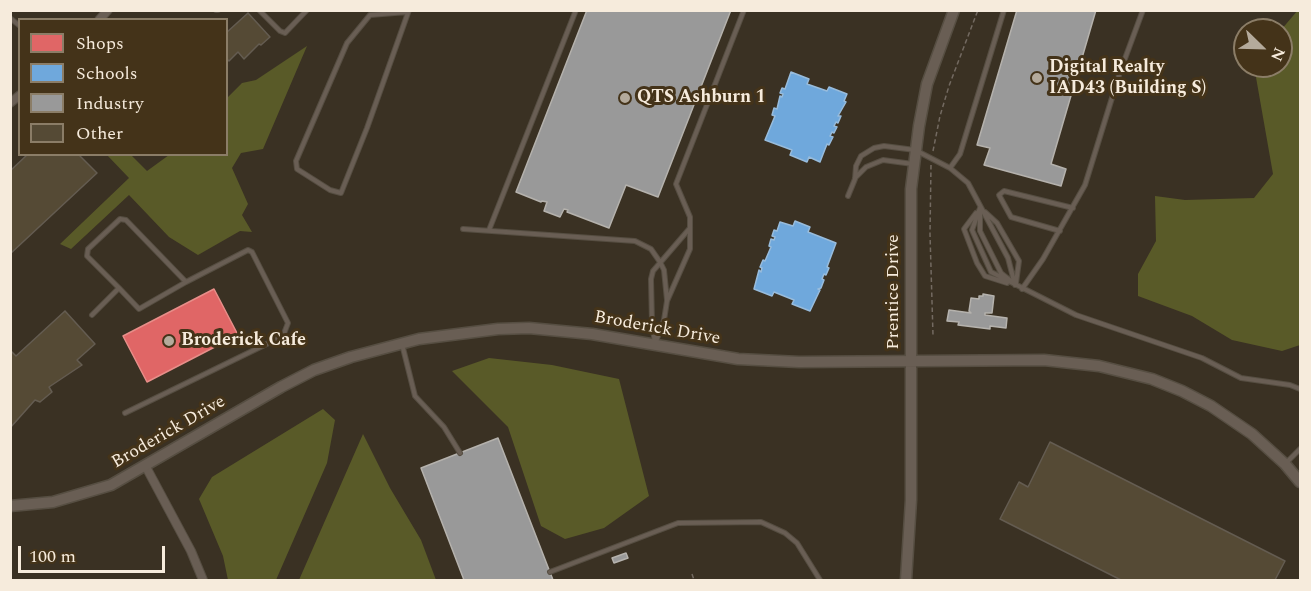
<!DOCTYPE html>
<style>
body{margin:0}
#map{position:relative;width:1311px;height:591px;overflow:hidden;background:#3a3123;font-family:Spectral,serif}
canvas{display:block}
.frame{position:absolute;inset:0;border:12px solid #f6ebdc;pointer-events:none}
.legend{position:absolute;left:18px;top:18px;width:210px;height:138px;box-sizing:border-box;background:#443319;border:2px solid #8b7d67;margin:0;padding:8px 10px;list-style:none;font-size:18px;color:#f6ebdc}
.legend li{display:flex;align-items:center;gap:12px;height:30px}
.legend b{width:30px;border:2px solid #8b7d67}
.north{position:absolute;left:1233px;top:18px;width:60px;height:60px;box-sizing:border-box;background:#443319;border:2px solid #8b7d67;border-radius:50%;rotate:113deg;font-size:16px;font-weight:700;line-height:24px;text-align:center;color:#f6ebdc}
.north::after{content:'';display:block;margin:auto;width:21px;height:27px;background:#b4aa9b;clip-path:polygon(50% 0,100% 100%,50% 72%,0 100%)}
.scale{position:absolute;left:18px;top:546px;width:147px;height:27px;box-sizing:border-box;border:3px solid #f6ebdc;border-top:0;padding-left:8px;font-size:18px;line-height:21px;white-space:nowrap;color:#f6ebdc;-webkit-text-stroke:4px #443319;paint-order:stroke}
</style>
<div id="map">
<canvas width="1311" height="591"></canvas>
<div class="frame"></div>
<ul class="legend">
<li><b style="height:16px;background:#e06666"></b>Shops</li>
<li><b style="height:16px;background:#6fa8dc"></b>Schools</li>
<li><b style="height:16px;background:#999"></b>Industry</li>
<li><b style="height:16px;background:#554a35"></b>Other</li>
</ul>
<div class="north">N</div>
<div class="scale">100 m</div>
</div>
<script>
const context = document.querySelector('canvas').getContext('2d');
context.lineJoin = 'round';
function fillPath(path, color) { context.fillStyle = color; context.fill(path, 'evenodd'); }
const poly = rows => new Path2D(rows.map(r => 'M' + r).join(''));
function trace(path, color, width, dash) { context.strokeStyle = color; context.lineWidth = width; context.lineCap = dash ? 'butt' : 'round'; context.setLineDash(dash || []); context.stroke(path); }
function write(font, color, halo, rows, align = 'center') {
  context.font = font + ' Spectral,serif'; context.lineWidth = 6; context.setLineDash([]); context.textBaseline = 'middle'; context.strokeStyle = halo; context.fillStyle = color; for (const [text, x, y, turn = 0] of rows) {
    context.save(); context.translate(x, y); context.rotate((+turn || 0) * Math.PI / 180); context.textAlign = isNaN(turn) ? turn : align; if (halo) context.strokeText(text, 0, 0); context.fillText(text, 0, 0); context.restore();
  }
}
const green = poly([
 [1298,10,1300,11,1300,345,1282,351,1232,340,1192,316,1138,296,1138,274,1156,241,1155,196,1185,200,1254,198,1273,174,1254,66,1281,66,1281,30],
 [307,46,263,149,241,153,232,168,248,204,242,215,252,232,240,231,198,255,169,237,129,195,71,249,60,244,129,178,107,155,131,155,147,171,169,155,226,154,227,98,242,83,256,80],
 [489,358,552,365,619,379,649,496,604,528,565,539,541,526,508,427,452,371],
 [323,409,335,420,327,463,276,580,228,580,223,556,199,499,212,477],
 [363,434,390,488,421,540,436,580,299,580]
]);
const shops = poly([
 [214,289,238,335,147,382,123,336,214,289]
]);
const schools = poly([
 [791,72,809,79,807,84,827,91,829,87,847,94,844,101,846,102,838,116,841,116,838,123,836,122,834,126,837,127,834,133,832,132,830,136,833,137,829,145,827,144,820,162,809,157,807,162,790,155,792,150,765,140,775,116,772,115,774,108,777,109,780,96,782,97,783,94,780,93,782,88,785,89,791,72],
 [795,221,810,227,808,232,836,243,827,267,829,268,826,275,824,274,822,279,824,280,821,288,818,289,820,290,810,311,792,304,794,300,774,292,772,296,754,289,759,270,761,272,762,268,760,267,763,260,765,261,771,247,769,246,771,239,774,240,775,237,772,236,774,230,777,231,780,222,793,226,795,221]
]);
const industry = poly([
 [587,10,731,10,658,197,626,185,609,228,567,212,568,210,564,209,560,217,544,211,547,202,542,201,541,202,516,192,587,10],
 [1017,10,1096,10,1051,164,1066,169,1061,186,984,165,990,148,977,145,1017,10],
 [983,294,994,296,992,313,985,313,985,315,1007,318,1006,328,990,326,990,329,958,325,959,322,947,321,949,310,971,313,969,311,971,298,979,299,979,296,983,296,983,294],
 [498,438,553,580,464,580,421,468,498,438],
 [626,553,628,558,614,563,612,558,626,553]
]);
const building = poly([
 [248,13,270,37,261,45,259,44,244,59,238,52,229,61,226,58,226,33,248,13],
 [28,154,82,154,80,156,97,173,10,254,10,171,28,154],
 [65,311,95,344,77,360,82,365,49,387,52,392,40,402,35,400,10,428,10,350,16,356,65,311],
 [1050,442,1285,561,1275,580,1121,580,1000,519,1019,482,1028,487,1050,442]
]);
const path = poly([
 [933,151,940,116,949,86,978,10],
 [931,165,930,234,933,335],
 [692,574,694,580]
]);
const service = poly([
 [216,10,218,10],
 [259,10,280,31,285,33,307,10],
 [407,12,370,15,347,43,296,161,297,169,330,190,341,193,367,128,409,10],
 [10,18,20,26],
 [950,168,960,154,1004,10],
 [855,178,866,167,883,160,913,164],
 [848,196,855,179,856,166,861,156,874,148,884,146,915,150,950,168,968,183,1008,258,1015,285],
 [980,208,972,230,991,272,1076,315,1202,358,1241,378,1290,385,1300,389],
 [980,211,980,231,1001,273,1011,281],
 [985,212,997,223,1019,261,1016,283],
 [976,213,964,229,977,263,985,276,1007,283],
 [463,229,635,241,651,249,660,262,664,270,667,300],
 [489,230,576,10],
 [1060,231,1011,217,999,195,1004,191,1073,208],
 [119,288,139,309,186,282],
 [1022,289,1043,259,1085,185,1120,72,1143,10],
 [92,315,119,288,87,256,88,249,120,219,126,220,186,282,248,250,252,252,288,323,283,336,125,413],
 [402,344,415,396,444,427,460,453],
 [655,344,664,320,667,301,690,249,690,217,676,184,744,10],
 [655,344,652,322,651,279,653,271,690,228],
 [1286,463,1300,449],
 [550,572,678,523,761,522,785,533,797,543,820,580]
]);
const minor = poly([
 [99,20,108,10],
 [10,103,20,95],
 [146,467,191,551,203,580]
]);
const tertiary = poly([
 [10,506,53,502,111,485,281,387,314,370,351,357,419,339,498,329,529,328,592,334,738,359,799,362,1044,360,1099,366,1152,379,1182,391,1211,406,1252,434,1285,464,1300,482],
 [906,580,911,500,911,189,919,126,927,84,954,10]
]);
const markers = [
 [1037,78,6,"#b4aa9b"],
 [625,98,6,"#b4aa9b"],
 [169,341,6,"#b4aa9b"]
];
const poiNames = [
 ["Digital Realty",1049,68],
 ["IAD43 (Building S)",1049,89],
 ["QTS Ashburn 1",637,98],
 ["Broderick Cafe",181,341]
];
const streetNames = [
 ["Prentice Drive",894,292,-90],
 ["Broderick Drive",657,329,10],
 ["Broderick Drive",169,433,-30]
];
fillPath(green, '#595a28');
fillPath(shops, '#e06666');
trace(shops, '#e78e89', 1.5);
fillPath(schools, '#6fa8dc');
trace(schools, '#98bcdc', 1.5);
fillPath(industry, '#999');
trace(industry, '#b5b2ad', 1.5);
fillPath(building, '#554a35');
trace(building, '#645c51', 1.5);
trace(service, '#564e42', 6);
trace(minor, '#564e42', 10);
trace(tertiary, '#564e42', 13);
trace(path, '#736a61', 1.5, [4.5, 3]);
trace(service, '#695e54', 4);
trace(minor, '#695e54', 8);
trace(tertiary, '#695e54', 10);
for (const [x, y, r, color] of markers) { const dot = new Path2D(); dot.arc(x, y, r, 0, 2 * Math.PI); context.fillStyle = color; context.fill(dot); trace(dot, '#443319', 2); }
write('bold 18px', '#f6ebdc', '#443319', poiNames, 'left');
write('18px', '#f6ebdc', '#443319', streetNames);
</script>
